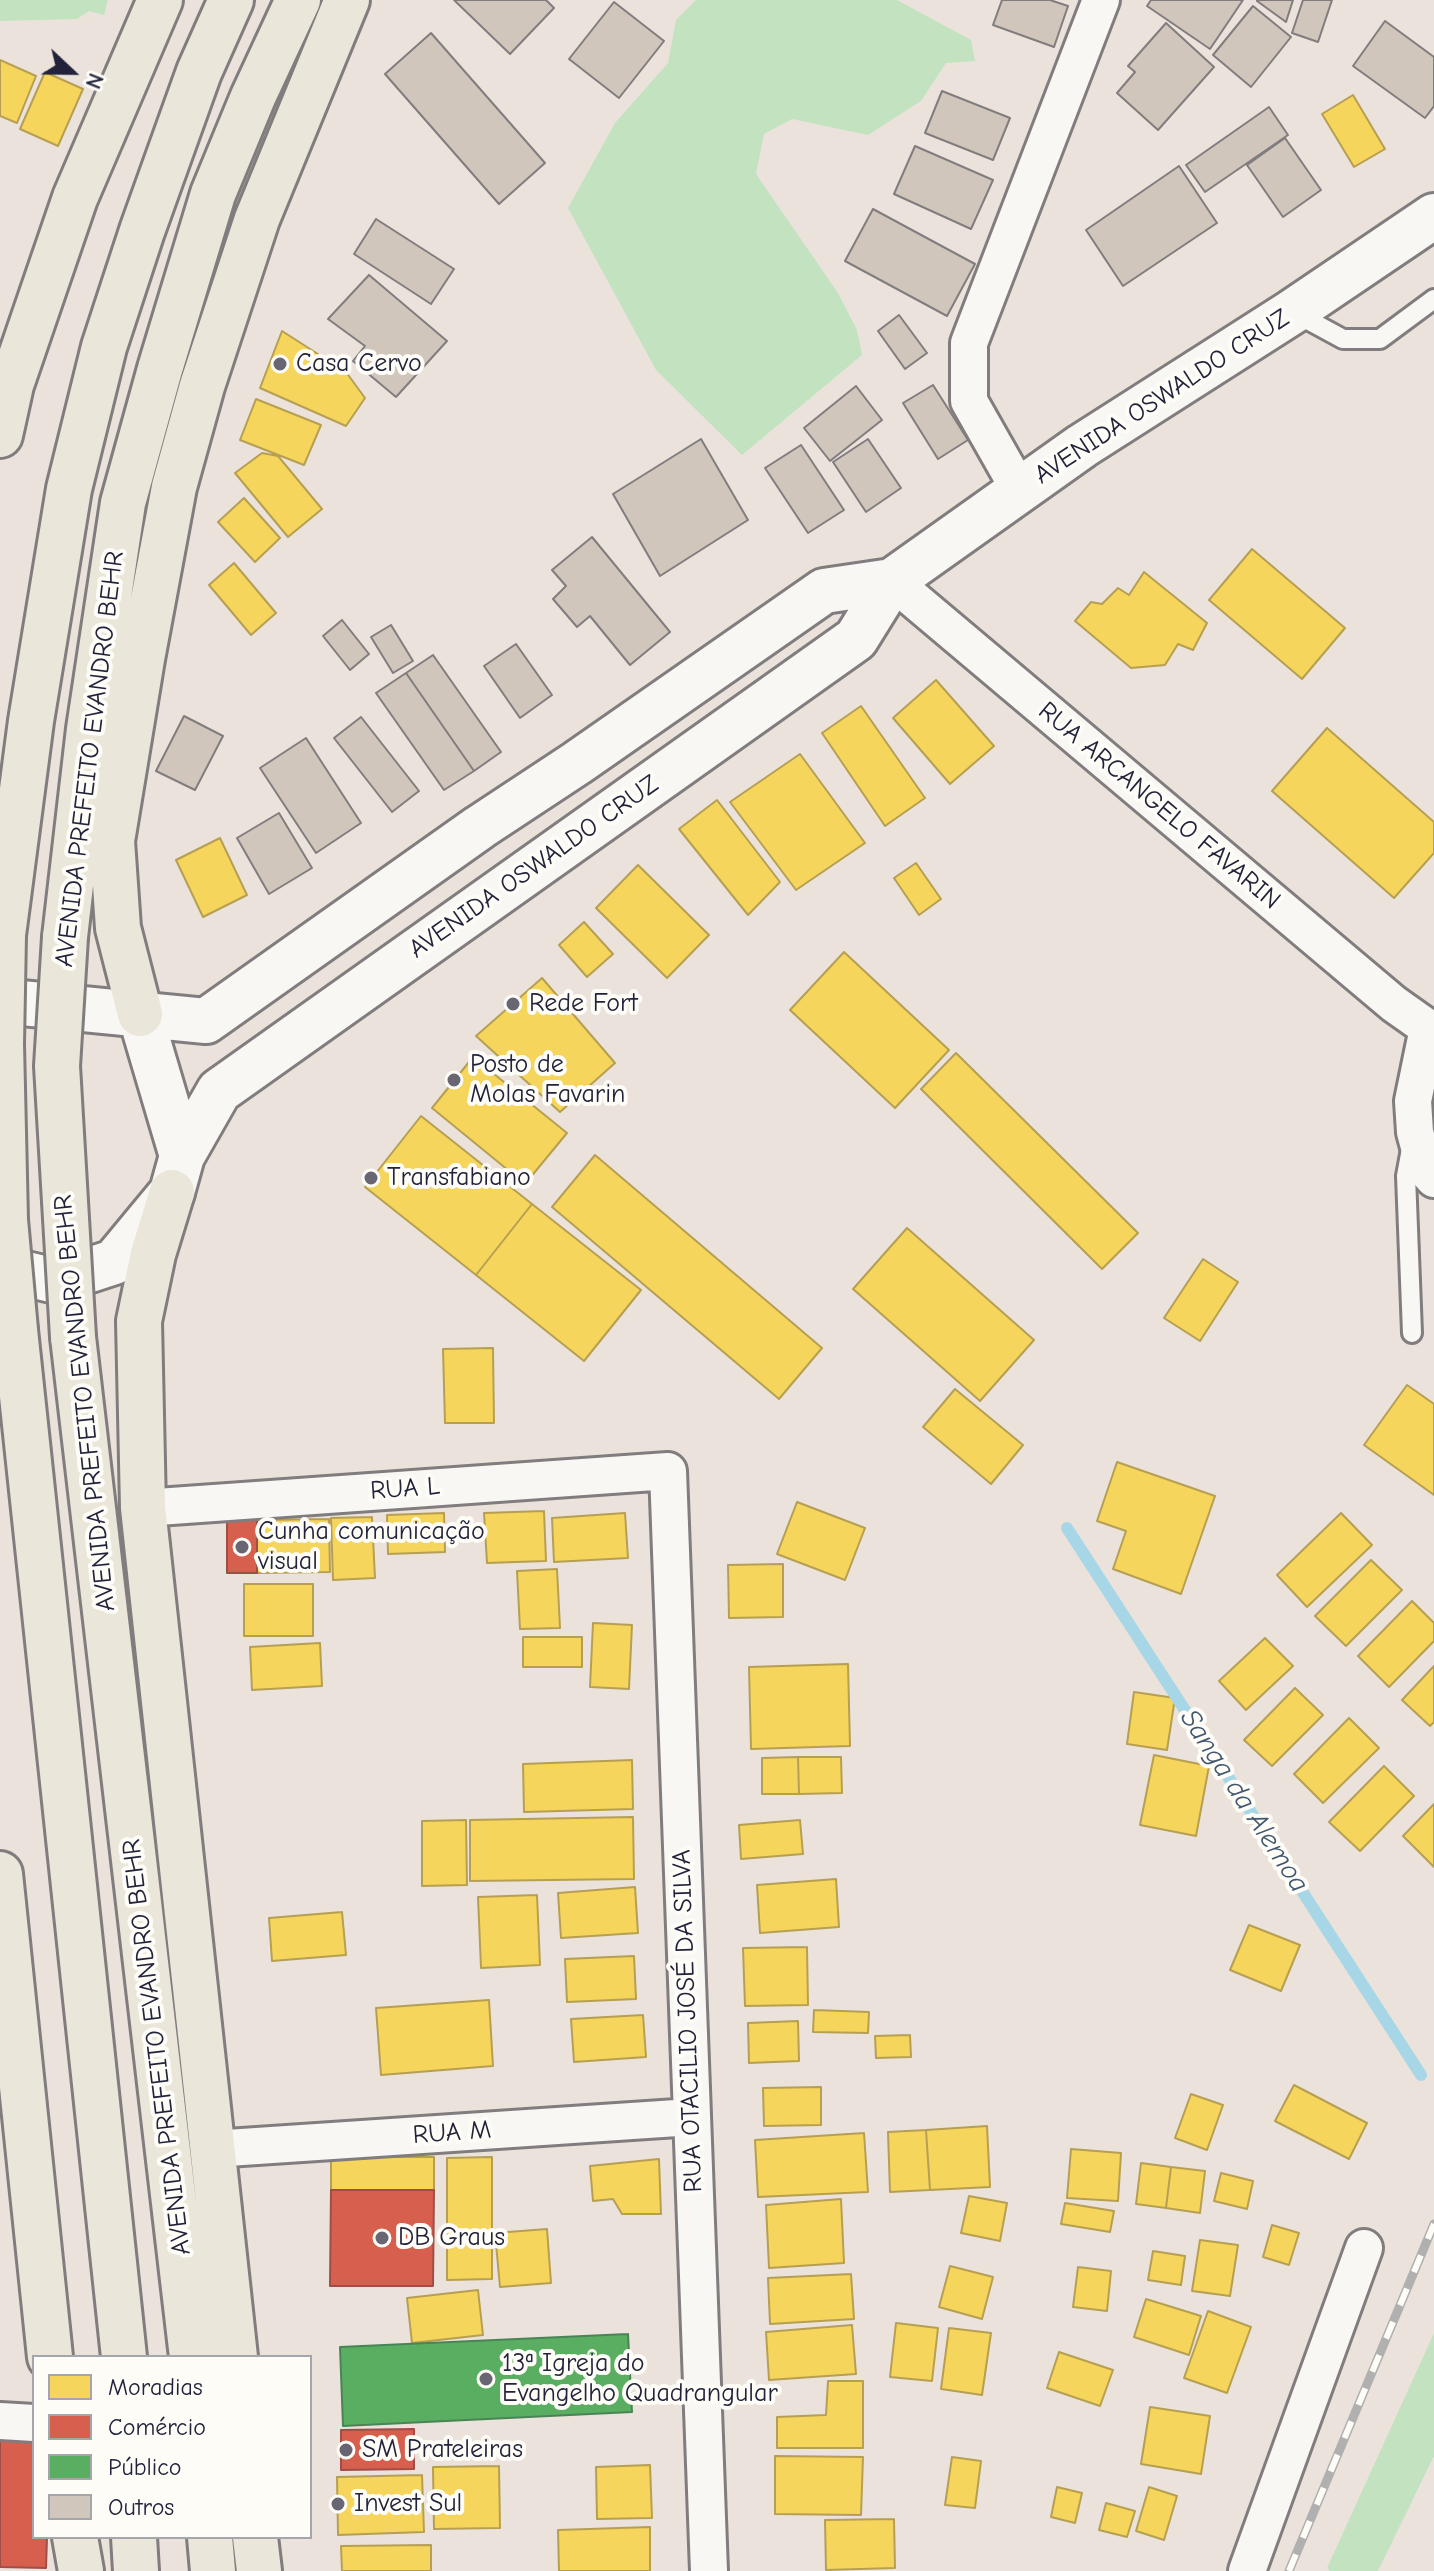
<!DOCTYPE html>
<meta charset="utf-8">
<style>
body{margin:0}
#map{position:relative;width:1434px;height:2571px;overflow:hidden;background:#ebe3db;font-family:"Comic Neue",sans-serif}
canvas{display:block}
.legend{position:absolute;left:32px;top:2355px;width:280px;height:184px;box-sizing:border-box;background:#fdfcf7;border:2px solid #a5a5ac;margin:0;padding:10px 14px;list-style:none;font-size:24px;color:#22223b}
.legend li{display:flex;align-items:center;gap:16px;height:40px}
.legend b{width:40px;border:2px solid #a5a5ac}
.north{position:absolute;left:32px;top:32px;width:80px;height:80px;-webkit-text-stroke:6px #fdfcf7;paint-order:stroke;rotate:112deg;font-size:22px;font-weight:700;line-height:32px;text-align:center;color:#22223b}
.north::after{content:'';display:block;margin:auto;width:28px;height:36px;background:#22223b;clip-path:polygon(50% 0,100% 100%,50% 72%,0 100%)}
</style>
<div id="map">
<canvas width="1434" height="2571"></canvas>
<ul class="legend">
<li><b style="height:22px;background:#f6d55c"></b>Moradias</li>
<li><b style="height:22px;background:#d6604d"></b>Comércio</li>
<li><b style="height:22px;background:#5aae61"></b>Público</li>
<li><b style="height:22px;background:#d1c6bb"></b>Outros</li>
</ul>
<div class="north">N</div>
</div>
<script>
const context = document.querySelector('canvas').getContext('2d');
context.lineJoin = 'round';
function fillPath(path, color) { context.fillStyle = color; context.fill(path, 'evenodd'); }
const poly = rows => new Path2D(rows.map(r => 'M' + r).join(''));
function trace(path, color, width, dash) { context.strokeStyle = color; context.lineWidth = width; context.lineCap = dash ? 'butt' : 'round'; context.setLineDash(dash || []); context.stroke(path); }
function write(font, color, halo, rows, align = 'center') {
  context.font = font + ' "Comic Neue",sans-serif'; context.lineWidth = 8; context.setLineDash([]); context.textBaseline = 'middle'; context.strokeStyle = halo; context.fillStyle = color; for (const [text, x, y, turn = 0] of rows) {
    context.save(); context.translate(x, y); context.rotate((+turn || 0) * Math.PI / 180); context.textAlign = isNaN(turn) ? turn : align; if (halo) context.strokeText(text, 0, 0); context.fillText(text, 0, 0); context.restore();
  }
}
const green = poly([
 [0,0,108,0,104,15,89,11,77,19,0,21],
 [696,0,897,0,971,40,975,61,946,63,921,101,868,135,792,119,764,134,756,174,838,293,857,330,862,355,742,455,656,370,568,208,615,123,668,63,676,20],
 [1434,2333,1434,2456,1378,2571,1330,2571,1327,2568]
]);
const homes = poly([
 [0,60,36,76,17,123,0,116,0,60],
 [45,72,83,89,58,146,20,129,45,72],
 [1353,95,1385,149,1354,167,1322,114,1353,95],
 [282,331,346,372,365,398,346,426,260,388,282,331],
 [256,399,321,425,304,465,240,440,256,399],
 [262,453,278,456,322,509,288,537,235,473,262,453],
 [244,498,280,538,255,562,218,522,244,498],
 [1252,549,1345,628,1302,679,1209,600,1252,549],
 [234,563,276,613,251,635,209,585,234,563],
 [1144,572,1207,623,1193,650,1178,644,1165,665,1131,668,1075,621,1091,602,1102,604,1118,588,1129,595,1144,572],
 [936,680,994,746,950,784,893,718,936,680],
 [861,706,925,798,885,826,822,733,861,706],
 [1327,728,1434,822,1434,853,1394,898,1272,791,1327,728],
 [800,754,865,843,796,890,730,802,800,754],
 [717,800,780,882,748,915,679,829,717,800],
 [220,838,247,895,203,917,176,860,220,838],
 [916,863,941,899,919,915,894,878,916,863],
 [638,865,709,935,667,978,596,908,638,865],
 [584,922,613,954,587,977,559,945,584,922],
 [844,952,949,1050,895,1108,790,1010,844,952],
 [542,978,615,1063,560,1112,476,1036,542,978],
 [956,1053,1138,1233,1102,1269,921,1089,956,1053],
 [473,1057,567,1133,525,1184,432,1108,473,1057],
 [421,1116,532,1204,476,1275,365,1187,421,1116],
 [595,1155,822,1348,779,1399,552,1207,595,1155],
 [532,1204,641,1290,584,1361,476,1275,532,1204],
 [907,1228,1034,1340,980,1401,853,1289,907,1228],
 [1203,1259,1238,1282,1200,1341,1164,1318,1203,1259],
 [493,1348,494,1423,445,1423,443,1349,493,1348],
 [1407,1385,1434,1404,1434,1495,1364,1445,1407,1385],
 [955,1389,1023,1445,991,1484,923,1427,955,1389],
 [1117,1462,1215,1496,1181,1594,1113,1569,1126,1531,1097,1521,1117,1462],
 [797,1502,865,1528,845,1580,777,1554,797,1502],
 [544,1511,546,1561,487,1563,484,1513,544,1511],
 [444,1513,445,1552,388,1554,387,1515,444,1513],
 [625,1513,628,1558,554,1562,552,1518,625,1513],
 [1341,1513,1372,1545,1307,1607,1277,1575,1341,1513],
 [372,1517,375,1578,333,1580,331,1518,372,1517],
 [329,1519,330,1572,257,1573,257,1520,329,1519],
 [1371,1560,1402,1590,1346,1646,1315,1616,1371,1560],
 [783,1564,783,1617,729,1618,728,1565,783,1564],
 [557,1569,560,1628,520,1629,517,1571,557,1569],
 [244,1584,313,1584,313,1636,244,1636,244,1584],
 [1412,1601,1434,1623,1434,1641,1389,1687,1358,1656,1412,1601],
 [593,1623,632,1625,629,1689,590,1687,593,1623],
 [523,1637,582,1637,582,1667,523,1667,523,1637],
 [1265,1638,1293,1666,1246,1710,1219,1681,1265,1638],
 [320,1643,322,1686,252,1690,250,1647,320,1643],
 [848,1664,850,1746,751,1749,749,1667,848,1664],
 [1434,1666,1434,1722,1430,1726,1402,1700,1434,1666],
 [1295,1688,1323,1715,1272,1766,1244,1740,1295,1688],
 [1134,1692,1175,1698,1167,1750,1127,1744,1134,1692],
 [1349,1718,1379,1748,1323,1803,1294,1774,1349,1718],
 [1154,1755,1209,1766,1196,1836,1140,1825,1154,1755],
 [798,1757,841,1757,842,1793,799,1794,798,1757],
 [798,1757,799,1794,762,1794,762,1758,798,1757],
 [632,1760,633,1809,524,1812,523,1764,632,1760],
 [1384,1766,1414,1796,1360,1851,1329,1822,1384,1766],
 [1434,1804,1434,1867,1403,1836,1434,1804],
 [633,1817,634,1879,470,1881,470,1820,633,1817],
 [466,1820,467,1885,422,1886,422,1821,466,1820],
 [800,1820,803,1854,741,1859,739,1825,800,1820],
 [836,1879,839,1927,760,1933,757,1885,836,1879],
 [635,1887,638,1933,561,1938,558,1893,635,1887],
 [537,1895,540,1965,481,1968,478,1897,537,1895],
 [342,1912,346,1955,272,1961,269,1918,342,1912],
 [1249,1925,1300,1945,1281,1991,1230,1970,1249,1925],
 [807,1947,808,2005,745,2006,743,1948,807,1947],
 [634,1956,636,1999,567,2002,565,1959,634,1956],
 [489,2000,493,2066,381,2075,376,2008,489,2000],
 [814,2010,869,2012,868,2033,813,2032,814,2010],
 [643,2015,646,2057,574,2062,571,2019,643,2015],
 [798,2021,799,2061,749,2063,748,2023,798,2021],
 [910,2035,911,2057,876,2058,875,2036,910,2035],
 [1294,2085,1367,2123,1349,2159,1275,2121,1294,2085],
 [821,2087,821,2125,764,2126,763,2088,821,2087],
 [1191,2094,1223,2105,1207,2150,1175,2138,1191,2094],
 [987,2126,990,2187,930,2190,926,2130,987,2126],
 [926,2130,930,2190,890,2192,888,2132,926,2130],
 [864,2133,868,2192,758,2197,755,2140,864,2133],
 [1071,2149,1121,2153,1118,2201,1067,2198,1071,2149],
 [331,2157,434,2157,434,2190,331,2190,331,2157],
 [492,2157,492,2279,447,2280,447,2158,492,2157],
 [659,2159,661,2214,622,2214,613,2199,593,2201,590,2166,659,2159],
 [1141,2163,1171,2167,1166,2208,1136,2204,1141,2163],
 [1171,2167,1205,2171,1200,2213,1166,2208,1171,2167],
 [1221,2173,1253,2181,1247,2209,1214,2201,1221,2173],
 [969,2196,1007,2203,1000,2241,961,2233,969,2196],
 [841,2199,844,2263,769,2268,766,2205,841,2199],
 [1065,2203,1114,2211,1110,2232,1061,2224,1065,2203],
 [1272,2225,1299,2233,1289,2265,1263,2257,1272,2225],
 [547,2229,551,2283,500,2287,495,2233,547,2229],
 [1200,2240,1238,2245,1230,2296,1192,2291,1200,2240],
 [1153,2251,1185,2256,1181,2285,1148,2280,1153,2251],
 [950,2266,993,2277,982,2319,939,2307,950,2266],
 [1078,2267,1111,2271,1107,2311,1073,2307,1078,2267],
 [851,2274,854,2319,770,2324,768,2278,851,2274],
 [478,2290,483,2335,412,2343,407,2298,478,2290],
 [1146,2299,1201,2316,1189,2355,1134,2337,1146,2299],
 [1208,2311,1251,2327,1227,2393,1184,2378,1208,2311],
 [896,2323,938,2328,932,2381,890,2377,896,2323],
 [852,2325,856,2374,769,2380,766,2332,852,2325],
 [949,2328,991,2333,982,2395,941,2389,949,2328],
 [1059,2352,1113,2370,1100,2406,1047,2388,1059,2352],
 [828,2381,863,2381,863,2448,777,2448,777,2417,826,2415,828,2381],
 [1150,2407,1210,2416,1201,2474,1141,2464,1150,2407],
 [775,2456,863,2457,861,2515,775,2514,775,2456],
 [952,2457,981,2461,975,2508,945,2505,952,2457],
 [650,2465,652,2518,597,2519,596,2467,650,2465],
 [499,2466,500,2528,434,2529,433,2467,499,2466],
 [422,2475,424,2532,338,2535,337,2477,422,2475],
 [1057,2487,1082,2493,1075,2523,1051,2517,1057,2487],
 [1149,2487,1177,2496,1164,2540,1136,2531,1149,2487],
 [1106,2503,1135,2511,1127,2537,1099,2530,1106,2503],
 [894,2519,895,2568,826,2570,825,2520,894,2519],
 [650,2527,650,2571,559,2571,558,2530,650,2527],
 [431,2545,431,2571,342,2571,341,2546,431,2545]
]);
const shops = poly([
 [227,1520,257,1520,257,1573,227,1573,227,1520],
 [331,2190,434,2190,433,2286,330,2286,331,2190],
 [414,2429,414,2469,341,2470,341,2430,414,2429],
 [0,2438,34,2439,34,2537,47,2537,46,2568,0,2567,0,2438]
]);
const public = poly([
 [628,2334,632,2412,343,2426,340,2347,628,2334]
]);
const stream = poly([
 [1067,1528,1421,2075]
]);
const building = poly([
 [454,0,546,0,554,8,510,54,454,0],
 [1002,0,1050,0,1068,6,1054,47,993,25,1002,0],
 [1151,0,1243,0,1210,49,1147,6,1151,0],
 [1257,0,1293,0,1286,22,1257,1,1257,0],
 [1303,0,1332,0,1318,42,1292,33,1303,0],
 [614,2,664,41,619,98,569,59,614,2],
 [1253,6,1291,37,1251,87,1213,55,1253,6],
 [1385,21,1434,57,1434,106,1425,118,1353,66,1385,21],
 [1166,23,1214,67,1158,130,1117,93,1135,72,1128,66,1166,23],
 [431,33,545,163,499,204,385,74,431,33],
 [942,91,1010,118,993,160,925,133,942,91],
 [1269,107,1288,135,1205,192,1186,165,1269,107],
 [1285,138,1321,190,1283,217,1247,165,1285,138],
 [915,146,993,180,971,229,894,194,915,146],
 [1179,166,1217,223,1123,286,1086,230,1179,166],
 [873,209,975,264,947,316,845,261,873,209],
 [376,219,454,269,431,304,354,254,376,219],
 [369,275,447,341,396,397,353,361,365,346,328,319,369,275],
 [899,315,927,353,905,369,878,331,899,315],
 [933,385,968,440,938,459,903,403,933,385],
 [856,386,882,420,830,461,804,428,856,386],
 [701,439,748,520,660,576,613,494,701,439],
 [868,439,901,488,866,512,833,462,868,439],
 [801,445,844,510,808,533,765,468,801,445],
 [592,537,670,632,630,665,590,616,577,627,553,599,566,586,552,570,592,537],
 [342,620,369,654,350,670,323,636,342,620],
 [391,625,413,661,393,673,371,637,391,625],
 [516,644,552,695,520,718,484,666,516,644],
 [433,655,501,752,474,771,406,673,433,655],
 [406,673,474,771,444,790,376,693,406,673],
 [184,716,223,736,195,790,156,771,184,716],
 [361,717,419,791,392,812,334,738,361,717],
 [306,738,361,823,316,853,260,768,306,738],
 [279,813,312,868,269,894,237,838,279,813]
]);
const lane = poly([
 [1295,313,1343,339,1380,339,1434,299],
 [1411,1149,1406,1176,1412,1333]
]);
const street = poly([
 [1020,491,969,401,969,343,1101,0],
 [892,581,1394,1004,1428,1028,1413,1101,1415,1132,1425,1169,1434,1179],
 [143,1508,668,1471,709,2571],
 [212,2149,692,2117],
 [0,2421,34,2423],
 [1247,2571,1364,2248]
]);
const secondary = poly([
 [0,1001,206,1021,480,827,577,763,824,591,892,581],
 [182,1156,219,1091,856,639,892,581,1082,446,1292,312,1434,216],
 [0,1268,56,1281,114,1262,172,1192,182,1156,140,1014]
]);
const highway = poly([
 [0,435,11,385,75,198,160,0],
 [3,935,31,721,69,489,104,347,142,231,199,72,231,0],
 [65,937,89,729,123,503,160,369,213,194,253,97,298,0],
 [140,1014,118,928,112,841,142,659,174,487,202,386,257,219,347,0],
 [172,1192,153,1254,139,1321,143,1508,235,2357],
 [15,1330,124,2357],
 [73,1337,192,2357],
 [0,1874,50,2357],
 [75,2537,81,2571],
 [134,2537,136,2571],
 [210,2537,213,2571],
 [255,2537,259,2571]
]);
const rail = poly([
 [1289,2571,1434,2224]
]);
const highwayBridge = poly([
 [3,935,1,1044,5,1220,15,1330],
 [65,937,57,1066,73,1337]
]);
const markers = [
 [280,364,8,"#686673"],
 [513,1004,8,"#686673"],
 [454,1080,8,"#686673"],
 [371,1178,8,"#686673"],
 [242,1547,8,"#686673"],
 [382,2238,8,"#686673"],
 [486,2379,8,"#686673"],
 [346,2450,8,"#686673"],
 [338,2504,8,"#686673"]
];
const poiNames = [
 ["Casa Cervo",296,364],
 ["Rede Fort",529,1004],
 ["Posto de",470,1065],
 ["Molas Favarin",470,1095],
 ["Transfabiano",387,1178],
 ["Cunha comunicação",258,1532],
 ["visual",258,1562],
 ["DB Graus",398,2238],
 ["13ª Igreja do",502,2364],
 ["Evangelho Quadrangular",502,2394],
 ["SM Prateleiras",362,2450],
 ["Invest Sul",354,2504]
];
const streetNames = [
 ["AVENIDA OSWALDO CRUZ",1162,397,-33],
 ["AVENIDA PREFEITO EVANDRO BEHR",90,759,-83],
 ["RUA ARCANGELO FAVARIN",1159,806,40],
 ["AVENIDA OSWALDO CRUZ",534,867,-35],
 ["AVENIDA PREFEITO EVANDRO BEHR",85,1403,-96],
 ["RUA L",405,1489,-4],
 ["RUA OTACILIO JOSÉ DA SILVA",688,2021,-92],
 ["AVENIDA PREFEITO EVANDRO BEHR",157,2047,-97],
 ["RUA M",452,2133,-4]
];
const waterNames = [
 ["Sanga da Alemoa",1244,1801,57]
];
fillPath(green, '#c3e2c0');
fillPath(homes, '#f6d55c');
trace(homes, '#b69f52', 2);
fillPath(shops, '#d6604d');
trace(shops, '#a04d48', 2);
fillPath(public, '#5aae61');
trace(public, '#498456', 2);
trace(stream, '#a7d7e7', 12);
fillPath(building, '#d1c6bb');
trace(building, '#817d7f', 2);
trace(lane, '#817d7f', 24);
trace(street, '#817d7f', 42);
trace(secondary, '#817d7f', 50);
trace(highway, '#817d7f', 50);
trace(lane, '#f9f7f4', 18);
trace(street, '#f9f7f4', 36);
trace(secondary, '#f9f7f4', 44);
trace(highway, '#eae6d9', 44);
trace(rail, '#b1b0b1', 9);
trace(rail, '#fdfcf7', 6, [18]);
trace(highwayBridge, '#817d7f', 50, []);
trace(highwayBridge, '#eae6d9', 44);
for (const [x, y, r, color] of markers) { const dot = new Path2D(); dot.arc(x, y, r, 0, 2 * Math.PI); context.fillStyle = color; context.fill(dot); trace(dot, '#fdfcf7', 3); }
write('26px', '#22223b', '#fdfcf7', poiNames, 'left');
write('26px', '#22223b', '#fdfcf7', streetNames);
write('italic 28px', '#415770', '#fdfcf7', waterNames);
</script>
